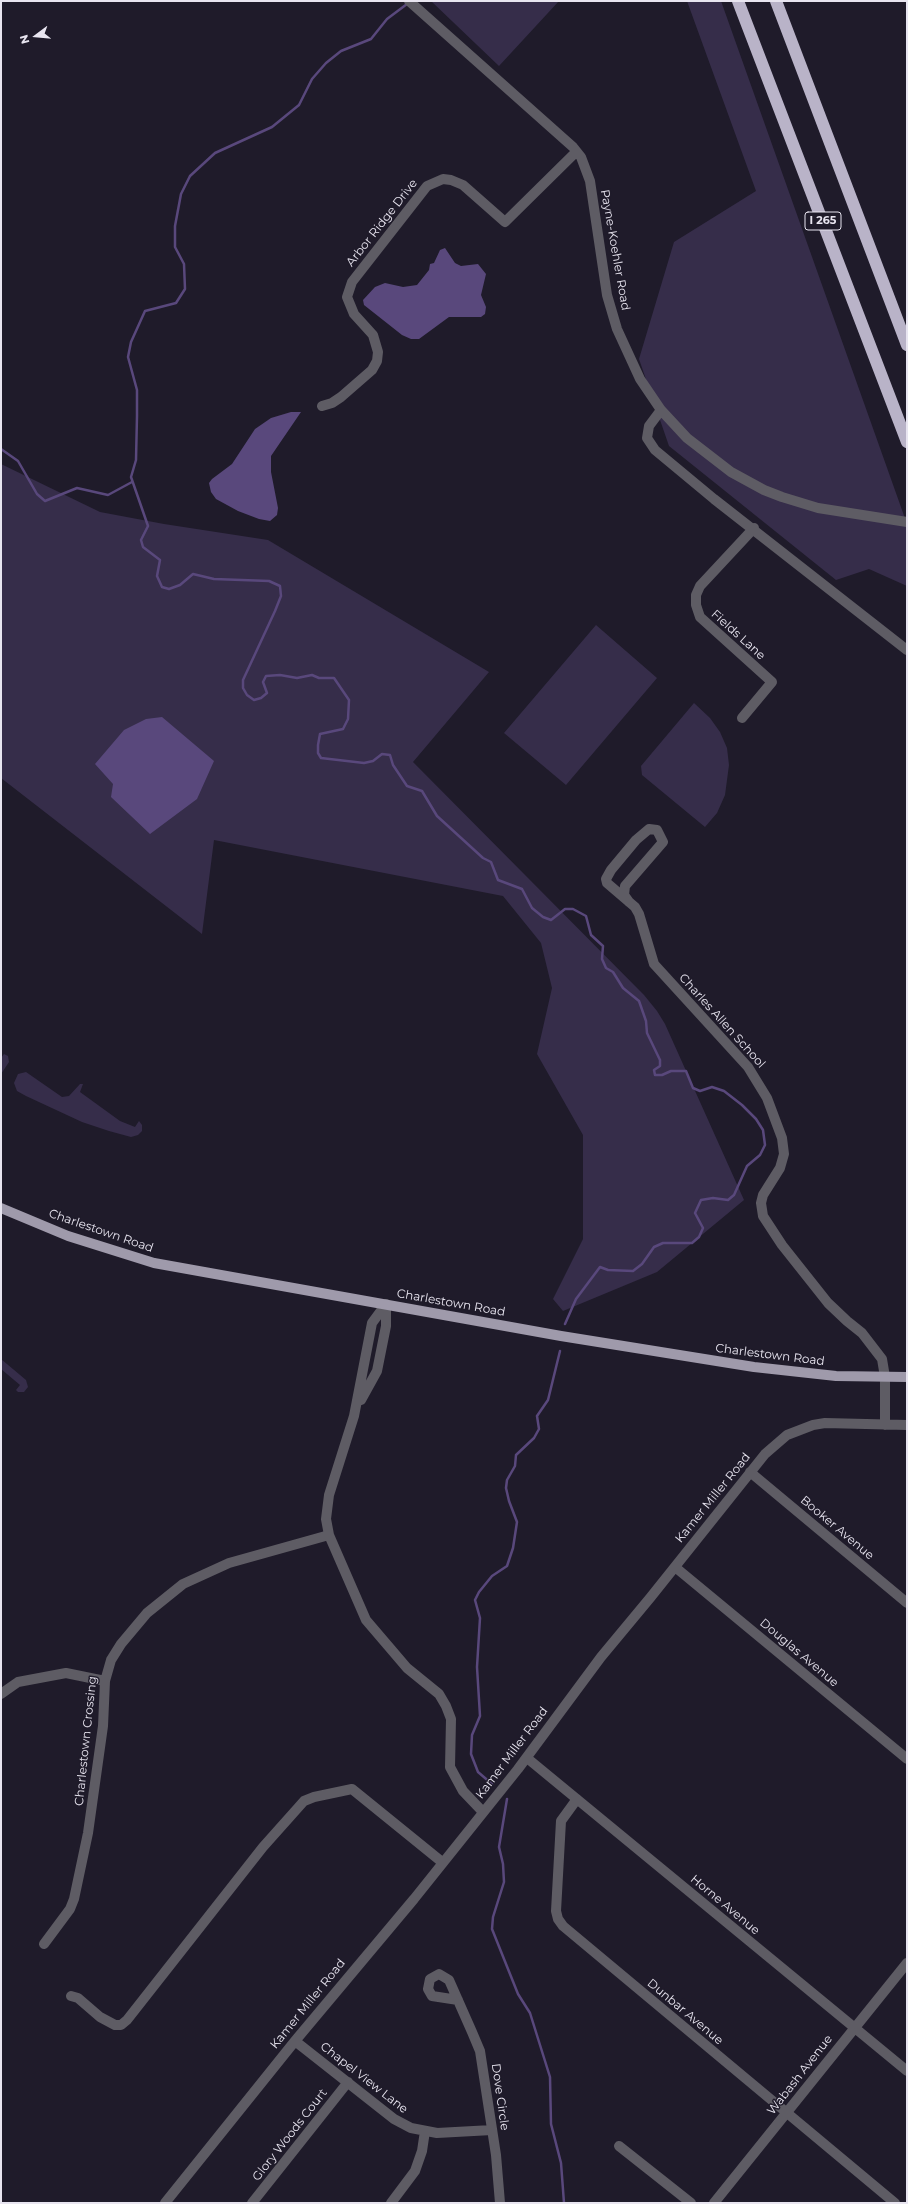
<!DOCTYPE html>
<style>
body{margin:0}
#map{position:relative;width:908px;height:2204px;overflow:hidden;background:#1f1b2a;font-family:Montserrat,sans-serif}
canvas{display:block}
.frame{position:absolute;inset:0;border:2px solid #e8e5f0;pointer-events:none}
.north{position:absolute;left:16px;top:16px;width:40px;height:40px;-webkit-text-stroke:3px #1f1b2a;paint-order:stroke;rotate:254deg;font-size:11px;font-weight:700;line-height:16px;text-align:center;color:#e8e5f0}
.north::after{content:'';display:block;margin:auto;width:14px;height:18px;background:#e8e5f0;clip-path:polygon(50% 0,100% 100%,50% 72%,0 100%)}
</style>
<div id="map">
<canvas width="908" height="2204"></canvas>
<div class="frame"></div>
<div class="north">N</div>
</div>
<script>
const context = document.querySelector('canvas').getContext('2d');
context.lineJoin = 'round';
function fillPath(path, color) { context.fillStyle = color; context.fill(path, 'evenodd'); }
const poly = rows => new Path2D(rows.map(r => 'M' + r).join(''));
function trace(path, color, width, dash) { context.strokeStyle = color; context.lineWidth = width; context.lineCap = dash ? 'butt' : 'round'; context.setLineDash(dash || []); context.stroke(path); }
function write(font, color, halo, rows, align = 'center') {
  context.font = font + ' Montserrat,sans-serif'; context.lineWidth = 3; context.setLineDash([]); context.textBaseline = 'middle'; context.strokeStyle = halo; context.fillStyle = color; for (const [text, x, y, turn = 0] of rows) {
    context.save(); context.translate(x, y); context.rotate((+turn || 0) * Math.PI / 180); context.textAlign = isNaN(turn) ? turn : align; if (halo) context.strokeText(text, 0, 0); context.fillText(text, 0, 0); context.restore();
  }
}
const green = poly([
 [431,1,559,1,499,66],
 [687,1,721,1,907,524,907,586,869,569,836,580,669,446,639,359,674,242,756,191],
 [1,464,100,512,164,524,268,540,489,672,413,762,644,995,657,1011,665,1024,744,1200,657,1272,563,1311,553,1299,583,1239,583,1135,537,1054,552,988,541,943,503,896,214,840,202,934,1,778],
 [596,625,657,678,566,785,504,733],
 [694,703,710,718,720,732,727,748,729,765,725,795,717,813,705,827,642,775,641,766],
 [4,1054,8,1056,9,1062,1,1074,1,1058],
 [26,1072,62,1097,69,1096,80,1084,83,1084,80,1092,120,1121,135,1127,139,1121,142,1125,142,1131,138,1135,131,1137,109,1131,82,1122,26,1096,17,1091,14,1083,18,1074],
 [1,1359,26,1380,28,1387,24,1392,18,1392,16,1390,20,1385,1,1369]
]);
const water = poly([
 [445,248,455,263,461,266,478,264,486,274,481,295,486,307,485,314,481,317,449,317,419,339,411,339,402,335,364,305,363,300,375,287,385,283,403,287,417,285,429,270,430,264,434,263,440,250],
 [291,412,301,412,271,456,271,472,278,508,277,515,270,521,259,519,238,511,216,499,211,492,209,483,212,479,232,464,255,429,271,418],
 [162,717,214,761,197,799,150,834,111,797,113,784,95,764,124,730,146,719]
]);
const stream = poly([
 [407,4,387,19,371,39,341,51,326,63,312,79,299,105,272,127,215,153,190,176,181,194,175,226,175,247,184,264,185,289,176,303,145,311,131,342,128,357,137,390,137,416,136,460,131,477,148,526,141,540,143,547,160,560,157,576,162,587,169,589,180,585,193,574,214,579,269,581,280,586,281,596,275,611,243,680,243,688,247,695,254,700,261,698,267,693,263,682,266,676,280,675,297,678,312,675,319,678,334,678,349,700,348,719,343,729,320,734,318,745,318,753,321,758,364,763,373,761,382,754,390,755,393,765,407,786,422,791,437,816,483,858,491,862,498,880,522,889,532,908,543,917,551,920,565,909,573,909,586,916,591,935,603,946,602,959,606,968,613,972,623,988,639,1001,646,1021,647,1033,660,1060,660,1066,654,1070,655,1075,662,1075,671,1071,686,1071,693,1088,700,1091,712,1087,724,1091,742,1105,756,1119,763,1130,765,1145,760,1155,747,1166,734,1195,728,1200,713,1198,701,1200,695,1213,703,1228,699,1237,692,1243,663,1243,654,1247,642,1264,633,1271,608,1270,600,1267,576,1299,565,1324],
 [1,449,18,461,37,494,45,501,77,488,108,495,132,482],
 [492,1784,478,1772,471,1754,472,1735,480,1716,477,1667,480,1618,475,1600,479,1592,492,1576,507,1566,513,1548,517,1522,509,1501,506,1488,507,1480,515,1466,516,1455,534,1438,539,1429,537,1416,548,1400,560,1351],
 [507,1799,499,1847,503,1864,504,1882,493,1917,492,1929,518,1994,530,2013,550,2077,551,2124,561,2163,564,2203]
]);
const minor = poly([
 [409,1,573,147,581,157,590,181,607,295,617,329,640,379,661,410,687,438,731,472,764,490,782,497,818,508,907,522],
 [322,406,332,403,341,397,372,370,377,361,378,352,373,335,354,314,347,297,352,282,427,186,443,179,451,180,463,185,505,222,576,152],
 [661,410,649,426,647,438,655,450,714,499,907,650],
 [742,718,772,682,700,617,696,605,696,595,700,586,754,528],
 [629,902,624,895,625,886,663,842,657,830,649,829,636,840,611,870,606,879,607,883,635,907,639,914,654,964,748,1067,767,1098,782,1138,784,1154,780,1168,763,1195,761,1203,763,1216,782,1245,828,1303,847,1321,862,1333,882,1359,885,1377,885,1425],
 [361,1400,377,1371,386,1326,386,1304],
 [750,1472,907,1603],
 [329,1535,366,1620,407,1668,439,1694,446,1706,451,1719,450,1767,463,1791,483,1812],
 [675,1567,907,1759],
 [1,1694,18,1682,66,1673,105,1681],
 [527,1758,907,2071],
 [577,1799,561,1821,556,1911,558,1919,563,1926,895,2203],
 [44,1944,70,1909,74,1899,88,1833,103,1726,105,1681,111,1660,121,1644,147,1613,183,1584,229,1563,329,1535,326,1519,329,1495,354,1416,372,1323,386,1304],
 [71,1996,78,1998,100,2017,115,2025,121,2025,127,2020,263,1847,304,1801,314,1797,352,1789,442,1862],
 [458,2000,432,1996,428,1989,430,1979,439,1974,449,1980,472,2032,480,2051,496,2155,500,2203],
 [295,2041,394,2119,411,2128,437,2133,492,2130],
 [619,2146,691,2203],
 [165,2203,295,2041,414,1899,518,1769,601,1657,650,1598,765,1454,787,1435,813,1425,825,1423,907,1425],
 [252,2203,348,2082],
 [391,2203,415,2171,422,2151,425,2131],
 [714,2203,907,1963]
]);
const primary = poly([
 [1,1208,68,1236,154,1263,561,1336,754,1367,836,1376,907,1377]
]);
const motorway = poly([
 [738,1,907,442],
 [776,1,907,345]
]);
const shields = [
 [823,221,36]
];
const shieldNames = [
 ["I 265",823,221]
];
const streetNames = [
 ["Arbor Ridge Drive",382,223,-52],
 ["Payne-Koehler Road",615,250,80],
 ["Fields Lane",738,635,42],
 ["Charles Allen School",722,1021,48],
 ["Charlestown Road",101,1231,19],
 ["Charlestown Road",451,1303,10],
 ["Charlestown Road",770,1355,7],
 ["Kamer Miller Road",713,1498,-51],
 ["Booker Avenue",837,1528,40],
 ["Douglas Avenue",799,1653,40],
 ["Charlestown Crossing",86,1741,-84],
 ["Kamer Miller Road",512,1753,-53],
 ["Horne Avenue",725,1905,40],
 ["Kamer Miller Road",308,2004,-51],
 ["Dunbar Avenue",685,2012,40],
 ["Wabash Avenue",800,2075,-52],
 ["Chapel View Lane",364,2078,38],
 ["Dove Circle",500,2097,82],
 ["Glory Woods Court",290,2135,-52]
];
fillPath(green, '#362d4a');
fillPath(water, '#59487c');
trace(stream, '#59487c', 2.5);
trace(minor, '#5e5c64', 10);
trace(primary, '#9f9aab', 10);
trace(motorway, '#b9b3c8', 12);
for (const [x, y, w] of shields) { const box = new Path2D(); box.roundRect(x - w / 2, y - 9, w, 18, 3); context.fillStyle = '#1f1b2a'; context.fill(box); trace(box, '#e8e5f0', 1); }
write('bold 11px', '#e8e5f0', null, shieldNames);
write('12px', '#e8e5f0', '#1f1b2a', streetNames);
</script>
